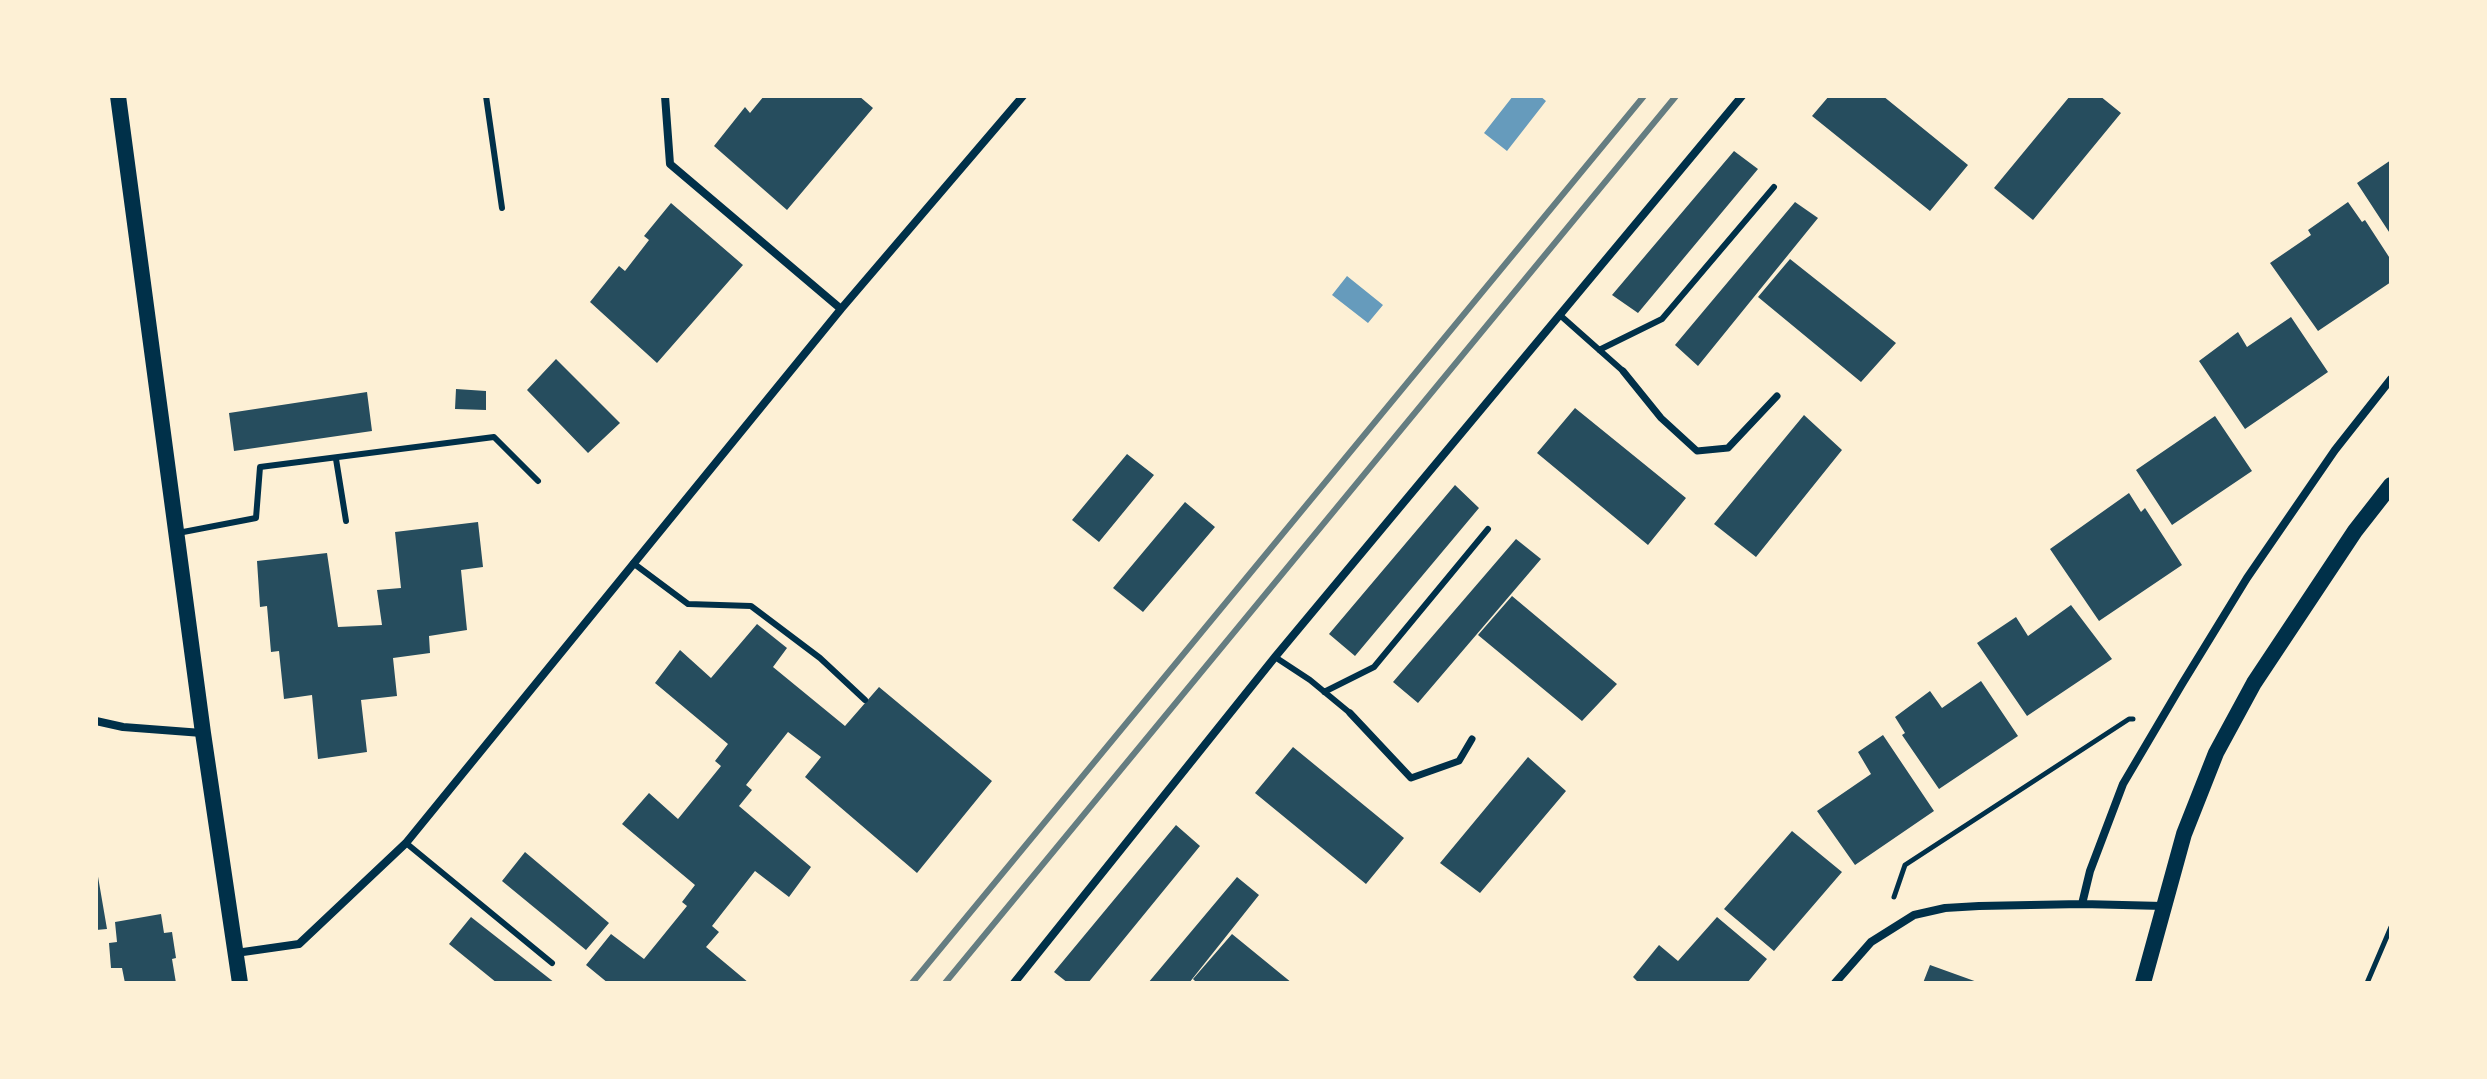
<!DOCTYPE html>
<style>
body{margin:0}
#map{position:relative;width:2487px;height:1079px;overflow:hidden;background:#fdf0d5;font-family:"Work Sans",sans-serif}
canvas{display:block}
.frame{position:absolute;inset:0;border:98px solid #fdf0d5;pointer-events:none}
</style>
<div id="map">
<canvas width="2487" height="1079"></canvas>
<div class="frame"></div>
</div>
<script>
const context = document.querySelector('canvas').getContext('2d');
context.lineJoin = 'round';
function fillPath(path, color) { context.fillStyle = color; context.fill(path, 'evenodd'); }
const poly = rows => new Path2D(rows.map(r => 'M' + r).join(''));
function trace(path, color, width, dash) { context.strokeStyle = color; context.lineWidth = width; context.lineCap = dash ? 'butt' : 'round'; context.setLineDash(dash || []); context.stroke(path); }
const water = poly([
 [1513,96,1540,96,1546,101,1507,151,1484,133],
 [1347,276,1383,305,1368,323,1332,295]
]);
const building = poly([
 [764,96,859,96,873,108,787,210,714,146,745,107,750,113],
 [1829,96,1883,96,1968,165,1930,211,1812,116],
 [2070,96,2100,96,2121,113,2033,220,1994,188],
 [1734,151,1758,169,1638,313,1612,295],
 [2391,160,2391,235,2357,183],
 [1795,202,1818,218,1698,366,1675,345],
 [2348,202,2362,222,2365,220,2391,260,2391,282,2318,331,2270,263,2311,235,2308,230],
 [671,203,743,265,657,363,590,302,619,266,625,271,649,240,644,236],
 [1790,259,1896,343,1861,382,1758,297],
 [2291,317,2328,372,2245,429,2199,361,2238,332,2247,347],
 [556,359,620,423,588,453,527,390],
 [456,389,486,391,486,410,455,409],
 [367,392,372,431,234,451,229,413],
 [1575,408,1686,498,1648,545,1537,453],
 [1804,415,1842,450,1756,557,1714,524],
 [2215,416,2252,471,2172,525,2136,470],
 [1127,454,1154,475,1099,542,1072,520],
 [1455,485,1479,508,1355,656,1329,634],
 [2129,493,2141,512,2145,508,2182,565,2099,621,2050,549],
 [1185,502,1215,527,1143,612,1113,588],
 [478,522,483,567,461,570,467,630,429,636,430,653,393,658,397,696,361,700,367,752,318,759,312,695,284,699,279,651,271,652,267,606,260,607,257,561,327,553,338,627,382,625,377,590,401,588,395,532],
 [1516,539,1541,559,1418,703,1393,682],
 [1512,596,1617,684,1582,721,1478,635],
 [2071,605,2112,659,2027,716,1977,643,2016,617,2028,636],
 [757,624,787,648,773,667,845,726,879,687,992,781,917,873,805,777,821,757,788,732,746,785,752,790,739,806,811,867,789,897,755,871,712,926,719,932,706,947,749,983,608,983,586,965,611,934,644,959,687,906,682,902,695,885,622,824,649,793,678,819,721,766,715,761,728,744,655,683,680,650,711,678],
 [1981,681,2018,736,1939,789,1902,735,1905,733,1895,717,1930,691,1942,708],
 [1883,735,1934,811,1855,865,1817,811,1871,774,1858,752],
 [1293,747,1404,838,1366,884,1255,793],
 [1528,757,1566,791,1480,893,1440,863],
 [1176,825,1200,846,1088,983,1068,983,1054,972],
 [1792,831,1842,872,1774,951,1724,909],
 [525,852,609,923,586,950,502,881],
 [96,865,107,929,96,930],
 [1237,877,1259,895,1189,983,1148,983],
 [161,914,164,933,172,932,176,958,172,959,176,983,125,983,122,968,111,968,109,943,117,942,115,922],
 [471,917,555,983,497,983,449,944],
 [1717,917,1767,959,1747,983,1639,983,1633,977,1659,945,1678,961],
 [1232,934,1292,983,1197,983,1193,979],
 [1930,965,1980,983,1923,983]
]);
const path = poly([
 [1894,897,1905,865,2129,719,2133,719],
 [2367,983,2391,927]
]);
const service = poly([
 [486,96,502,208],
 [1561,316,1623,371],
 [1599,350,1662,319,1774,187],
 [336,459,346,521],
 [178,533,256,518,260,467,494,437,538,481],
 [633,563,688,604,751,606,820,658,865,700],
 [1275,657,1310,680,1350,713],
 [1324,692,1374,667,1488,529],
 [406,843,552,963]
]);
const pedestrian = poly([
 [1623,371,1661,418,1697,451,1728,448,1777,396],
 [1350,713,1411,778,1459,761,1472,739]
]);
const minor = poly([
 [665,96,670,164,841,309],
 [96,721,123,727,202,733],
 [2082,904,2163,906],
 [236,953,299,944,406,843,841,309,1023,96],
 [1014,983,1275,657,1742,96],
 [1835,983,1871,942,1914,915,1945,908,1979,906,2082,904,2090,871,2123,784,2182,684,2247,578,2335,450,2391,379]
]);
const secondary = poly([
 [118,96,203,733,240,983],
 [2143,983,2184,834,2216,753,2254,683,2355,531,2391,485]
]);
const rail = poly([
 [912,983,1644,96],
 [945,983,1676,96]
]);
fillPath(water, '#669bbc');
fillPath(building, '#264d5e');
trace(path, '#003049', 5);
trace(service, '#003049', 6);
trace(pedestrian, '#003049', 7);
trace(minor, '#003049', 8);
trace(secondary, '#003049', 16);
trace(rail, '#657d81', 6);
</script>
